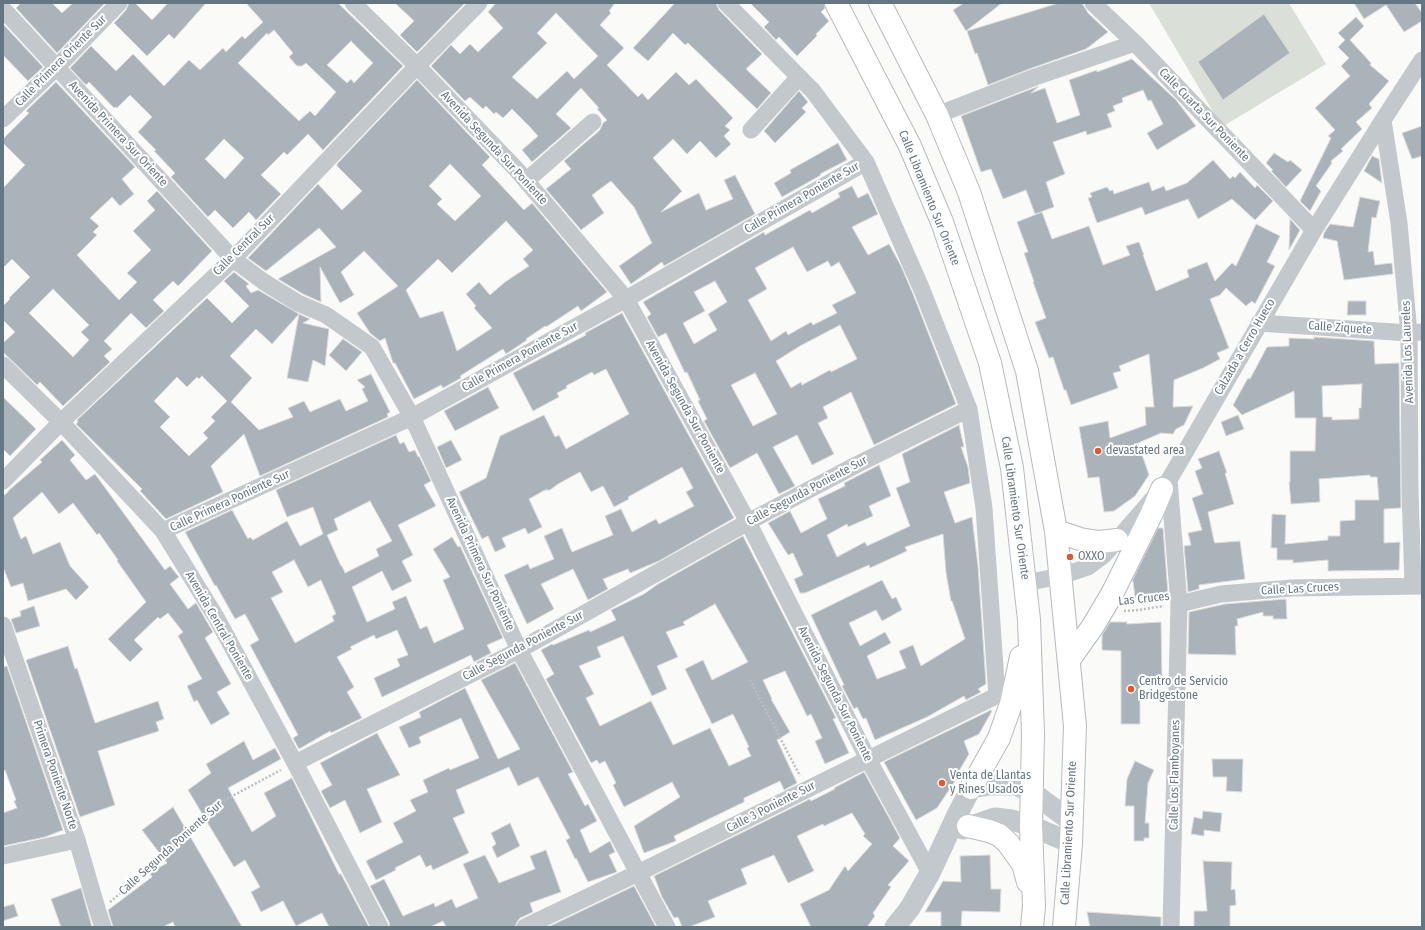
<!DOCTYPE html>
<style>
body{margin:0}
#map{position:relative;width:1425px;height:930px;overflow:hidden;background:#fafaf8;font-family:"Fira Sans Condensed",sans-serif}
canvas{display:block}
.frame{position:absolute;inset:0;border:4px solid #657683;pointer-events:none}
</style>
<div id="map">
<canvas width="1425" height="930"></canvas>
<div class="frame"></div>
</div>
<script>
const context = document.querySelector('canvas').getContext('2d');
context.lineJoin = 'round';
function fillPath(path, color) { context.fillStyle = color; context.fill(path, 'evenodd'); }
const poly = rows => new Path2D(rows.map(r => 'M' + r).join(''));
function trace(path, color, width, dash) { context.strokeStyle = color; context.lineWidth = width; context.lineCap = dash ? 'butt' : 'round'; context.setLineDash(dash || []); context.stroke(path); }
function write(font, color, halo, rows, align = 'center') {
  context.font = font + ' "Fira Sans Condensed",sans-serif'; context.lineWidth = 4; context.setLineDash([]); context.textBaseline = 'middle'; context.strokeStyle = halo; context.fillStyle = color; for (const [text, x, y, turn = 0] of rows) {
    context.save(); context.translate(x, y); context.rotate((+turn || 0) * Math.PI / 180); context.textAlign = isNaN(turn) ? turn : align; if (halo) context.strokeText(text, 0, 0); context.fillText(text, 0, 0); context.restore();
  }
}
const green = poly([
 [1149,3,1289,3,1326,64,1222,127]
]);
const building = poly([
 [21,3,52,3,62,13,73,3,105,3,57,53,16,8,21,3],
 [129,3,135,3,152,20,168,3,206,3,174,39,169,34,147,56,114,23,126,10,129,3],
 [246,3,338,3,403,66,323,150,308,134,287,155,284,152,261,175,281,194,256,220,249,212,233,228,215,210,208,217,171,177,175,173,154,151,156,150,138,132,152,117,130,95,117,108,115,107,114,108,89,82,86,85,70,68,91,46,116,71,133,54,164,86,189,60,200,70,223,48,226,52,242,36,245,39,263,22,246,3],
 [274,30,293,53,289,57,297,66,302,66,306,63,336,92,315,116,310,111,299,121,238,63,267,33,268,35,274,30],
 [351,41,373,63,354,83,351,79,347,83,327,65,351,41],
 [224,139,244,158,225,179,205,159,224,139],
 [395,3,465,3,417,52,400,35,414,21,395,3],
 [496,3,615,3,609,11,611,13,600,25,624,48,607,65,638,97,642,93,648,100,676,72,689,85,696,79,733,118,725,126,730,130,724,136,731,144,716,158,700,141,687,154,673,139,653,158,682,191,661,212,699,193,706,210,733,199,724,180,735,175,755,214,664,266,662,262,631,284,619,266,652,243,634,207,611,181,592,195,604,213,581,230,546,189,571,169,564,161,600,130,603,123,607,120,597,109,599,108,581,88,556,114,571,128,532,162,522,150,538,136,529,126,512,109,503,118,496,112,494,114,486,106,483,109,470,97,465,101,431,66,451,45,460,54,470,44,478,52,503,28,488,12,496,3],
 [556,13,598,56,574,79,567,71,537,99,512,77,547,43,537,33,556,13],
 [675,3,716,3,719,10,762,54,746,69,771,93,757,109,688,43,685,45,673,33,648,61,633,48,675,3],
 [750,3,824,3,825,8,821,12,829,21,816,34,817,36,797,56,779,37,776,40,764,27,769,22,750,3],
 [964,3,1002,3,966,31,953,10,964,3],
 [1059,3,1082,3,1088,13,1108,32,1086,49,1032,68,988,85,977,53,975,54,967,31,1059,3],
 [1354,3,1415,3,1422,13,1422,21,1404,32,1386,5,1364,19,1354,3],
 [1264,14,1290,53,1223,100,1198,62,1264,14],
 [1356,17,1364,26,1350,40,1371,63,1370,65,1389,81,1369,104,1372,108,1356,122,1362,129,1341,149,1343,151,1331,161,1332,163,1316,186,1321,191,1310,211,1300,201,1331,138,1328,136,1335,130,1315,108,1350,76,1341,66,1349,58,1338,47,1345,40,1338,33,1356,17],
 [3,24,43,67,28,81,3,55,3,24],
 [1132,59,1176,100,1196,126,1157,150,1147,133,1163,124,1151,100,1148,101,1143,90,1122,98,1123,102,1113,106,1115,111,1107,114,1112,127,1087,135,1086,131,1053,142,1065,174,1046,182,1054,207,1035,214,1026,190,1003,199,991,169,981,172,961,116,1039,86,1031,93,1045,88,1057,123,1080,115,1069,80,1097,70,1097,72,1132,59],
 [417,80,490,157,482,165,524,210,532,203,607,292,581,311,578,306,546,327,545,326,526,339,527,340,506,354,503,349,460,376,461,378,443,388,441,385,414,399,395,363,393,363,385,338,380,341,370,333,357,313,398,286,364,251,341,272,354,295,340,303,320,267,321,302,303,294,278,279,336,247,319,228,266,271,248,258,318,184,342,210,362,191,337,166,337,164,417,80],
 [450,164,481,196,455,221,437,204,442,199,429,186,450,164],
 [506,221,533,250,523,259,529,266,505,282,490,295,479,282,466,294,476,306,474,308,492,328,457,351,443,311,420,318,406,290,438,259,452,273,506,221],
 [56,82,135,167,122,179,134,194,120,206,112,197,90,218,99,226,93,232,97,235,77,255,119,300,137,282,127,273,151,250,133,231,155,210,147,201,157,191,212,251,178,286,173,281,153,300,164,311,146,328,131,313,104,341,112,349,104,356,110,362,63,406,40,382,37,385,3,352,3,343,15,332,3,320,3,306,10,299,9,298,30,277,12,259,3,268,3,188,25,165,3,143,3,139,29,113,26,111,56,82],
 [53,289,89,325,81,332,89,340,73,357,29,313,53,289],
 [799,91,808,102,802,108,806,112,775,143,764,131,799,91],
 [1422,126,1422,156,1412,159,1402,133,1422,126],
 [838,143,847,160,820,174,821,175,782,197,774,183,791,173,790,170,838,143],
 [1274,153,1288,162,1290,160,1302,170,1286,187,1271,171,1273,170,1266,163,1274,153],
 [1372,156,1379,159,1382,183,1364,171,1372,156],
 [1213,160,1230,179,1233,176,1235,178,1240,172,1255,188,1257,185,1273,201,1255,220,1232,199,1198,219,1188,199,1145,215,1142,207,1097,223,1088,198,1092,197,1090,193,1107,187,1110,191,1113,190,1114,194,1149,182,1152,191,1164,186,1166,191,1187,183,1213,160],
 [852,186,858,198,868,193,878,214,852,227,868,255,889,244,901,266,913,294,956,404,874,445,851,392,823,407,828,418,818,423,834,454,812,465,797,435,773,447,795,486,779,494,757,453,730,468,704,421,707,419,698,401,700,400,687,372,685,373,666,333,658,337,647,317,651,314,643,302,764,232,765,235,810,210,812,213,840,197,838,193,852,186],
 [793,247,807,272,828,261,831,267,839,262,856,293,832,305,837,313,813,325,811,322,788,335,786,331,771,341,748,300,767,289,755,268,793,247],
 [715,281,727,302,708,314,717,330,694,344,683,323,705,311,694,292,715,281],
 [840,325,857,359,831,372,830,370,802,385,801,382,791,388,776,361,800,346,840,325],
 [755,373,777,414,753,426,731,385,755,373],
 [1360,197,1380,201,1376,218,1372,217,1368,252,1373,251,1375,265,1392,263,1393,274,1344,280,1337,241,1323,238,1324,233,1330,224,1353,227,1360,197],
 [1042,212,1052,239,1089,226,1103,265,1130,255,1126,246,1139,242,1144,255,1143,255,1156,291,1189,277,1187,270,1207,262,1215,281,1232,263,1236,266,1256,224,1280,236,1267,262,1275,266,1255,304,1252,301,1246,306,1226,288,1220,295,1210,299,1229,348,1217,353,1220,359,1203,368,1174,380,1173,407,1193,406,1184,425,1176,429,1173,434,1161,433,1138,443,1149,475,1135,496,1114,511,1104,512,1099,477,1088,478,1079,427,1108,421,1110,438,1146,425,1145,407,1154,407,1149,354,1119,366,1121,371,1113,373,1118,388,1071,405,1066,390,1064,390,1053,357,1049,358,1035,322,1046,318,1033,282,1034,282,1024,253,1028,252,1017,222,1042,212],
 [1290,219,1300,230,1289,250,1290,221,1290,219],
 [234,272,249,284,246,286,251,293,258,290,299,314,272,344,256,329,230,356,252,378,231,402,259,430,293,417,288,408,304,401,310,412,340,399,346,411,368,401,362,389,365,387,357,380,371,374,390,412,387,414,388,417,260,476,244,434,211,466,223,492,166,519,140,491,142,489,76,424,78,422,77,420,207,298,232,323,249,306,224,281,234,272],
 [202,376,227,401,211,417,215,421,203,433,208,438,189,456,160,427,170,417,154,401,177,377,187,387,197,377,199,379,202,376],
 [1348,301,1366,301,1366,315,1347,315,1348,301],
 [622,313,734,518,659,561,630,573,628,569,603,579,608,589,588,600,573,569,541,584,554,609,527,624,504,575,528,564,530,569,554,559,544,536,562,528,572,552,613,535,605,516,621,509,632,532,656,519,659,524,694,506,686,492,693,488,682,467,628,497,629,499,614,507,603,486,591,492,580,472,558,484,550,490,545,490,529,499,542,527,528,534,525,528,502,538,506,547,495,552,488,536,482,539,459,492,486,478,500,436,544,415,555,437,559,435,566,449,629,414,606,369,594,375,592,372,566,386,567,388,557,393,559,397,533,411,513,373,586,335,585,333,622,313],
 [299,314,310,319,303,323,329,329,325,366,313,360,308,382,287,378,299,314],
 [1314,337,1374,341,1375,364,1399,363,1401,508,1384,509,1384,543,1400,542,1399,570,1328,571,1328,560,1293,563,1293,560,1277,560,1277,548,1271,548,1272,514,1286,515,1285,544,1328,540,1328,536,1340,536,1340,521,1355,520,1355,500,1379,500,1377,477,1370,477,1370,475,1319,479,1320,502,1291,504,1289,482,1290,482,1290,451,1315,451,1316,418,1295,418,1294,391,1242,415,1233,405,1248,378,1250,379,1267,347,1289,346,1289,338,1314,339,1314,337],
 [1362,384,1361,408,1359,408,1359,419,1332,420,1332,417,1323,417,1322,386,1362,384],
 [343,339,362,352,346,371,329,355,343,339],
 [488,387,499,408,455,431,444,411,488,387],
 [3,397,36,429,10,456,3,449,3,397],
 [1238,415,1244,429,1226,436,1221,422,1238,415],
 [959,425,964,447,961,447,968,467,970,483,944,492,955,523,972,517,978,566,986,684,978,689,981,692,966,700,964,696,927,717,875,740,866,718,863,719,857,707,854,709,842,686,844,685,811,615,882,580,892,599,896,597,902,610,882,621,876,610,849,623,860,646,885,632,891,643,867,656,877,679,906,668,899,651,913,645,921,666,965,639,952,601,951,601,946,573,943,534,905,547,907,551,870,568,869,565,805,593,800,593,794,579,803,575,793,553,788,555,768,523,790,511,801,533,827,519,818,499,845,486,844,483,879,465,891,496,869,506,873,516,848,527,847,524,827,535,837,557,865,542,867,546,910,526,896,488,910,482,902,454,959,425],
 [396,435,400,444,404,442,409,452,415,450,418,457,419,456,431,481,424,485,436,506,398,525,413,555,402,561,412,581,392,591,382,571,352,587,367,622,395,609,392,602,406,596,420,629,427,626,434,643,464,629,443,580,450,577,433,549,452,537,458,547,460,546,503,638,487,645,491,653,474,662,471,655,382,697,374,678,400,666,397,659,408,655,397,630,376,639,374,635,350,647,352,649,337,657,354,687,347,692,362,718,331,733,330,731,299,749,293,738,298,735,250,645,259,640,245,614,235,619,216,585,215,586,185,532,232,510,248,539,250,537,253,540,287,521,300,546,323,534,313,507,287,517,276,490,396,435],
 [370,501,392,541,376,549,379,556,345,573,342,566,341,566,327,535,338,530,334,519,370,501],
 [294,560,308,587,321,580,336,614,332,616,334,621,295,643,271,598,283,592,272,572,294,560],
 [62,440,75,455,70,460,86,480,95,474,165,570,170,566,179,577,170,584,188,609,196,603,213,632,205,638,231,684,217,692,230,714,211,725,197,700,194,702,187,686,202,679,178,636,183,632,168,613,160,619,158,617,134,640,143,649,130,662,108,639,146,602,117,561,118,560,99,533,97,535,73,503,59,514,42,492,13,518,21,539,26,536,33,554,60,542,70,566,89,587,76,600,66,589,28,601,23,583,11,587,3,567,3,496,8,492,8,491,42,462,40,460,62,440],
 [451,440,462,460,446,468,437,447,451,440],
 [1219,451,1227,473,1225,473,1234,504,1208,512,1214,541,1215,543,1240,541,1245,579,1199,585,1199,589,1188,592,1184,546,1191,545,1188,533,1202,530,1192,498,1203,494,1195,471,1202,468,1198,459,1219,451],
 [1158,528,1163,528,1168,594,1135,597,1133,581,1132,581,1158,528],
 [743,536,836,718,833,719,849,753,825,764,815,741,822,738,811,714,807,716,785,671,763,680,772,699,771,699,790,732,777,740,797,783,784,790,780,781,744,798,744,802,674,836,676,841,644,853,634,826,680,797,672,782,624,807,613,785,616,783,605,761,599,764,597,760,591,763,546,679,554,674,541,650,552,644,553,645,589,630,590,632,616,620,611,610,644,594,658,584,743,536],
 [715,604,748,662,712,680,703,660,685,669,712,724,733,714,749,747,747,748,751,756,729,766,710,728,673,745,651,701,600,726,586,698,594,694,579,666,601,657,597,647,623,636,652,696,667,689,657,666,678,657,666,632,685,625,683,622,715,604],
 [1286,599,1287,619,1273,619,1273,616,1263,616,1263,612,1237,619,1238,626,1235,626,1236,655,1188,654,1189,612,1225,604,1286,599],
 [34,606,40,626,16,633,11,619,21,616,20,611,34,606],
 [1110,622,1127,622,1127,624,1161,622,1162,677,1140,678,1140,724,1121,724,1121,651,1102,650,1102,635,1110,622],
 [68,646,75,669,77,668,95,723,158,701,164,719,156,722,159,731,98,751,115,805,80,817,26,660,68,646],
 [515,663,573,772,568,774,585,806,588,804,597,821,580,830,590,853,610,841,615,852,609,855,617,872,588,882,576,858,575,859,566,840,570,838,538,777,518,786,509,767,456,790,465,813,453,818,469,853,433,870,431,865,426,867,420,855,395,868,396,870,376,880,366,861,403,842,393,823,416,811,410,800,428,792,423,780,449,768,450,770,479,758,461,718,419,737,421,743,409,748,399,727,421,717,419,712,465,688,498,759,520,749,481,680,515,663],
 [7,666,63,830,45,837,3,846,3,813,17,808,14,801,16,800,5,770,3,771,3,667,7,666],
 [991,710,992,711,979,734,964,741,969,754,959,771,961,772,937,808,916,820,884,762,991,710],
 [377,733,400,775,367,789,382,822,360,833,345,800,330,808,321,791,332,785,320,763,377,733],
 [244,741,253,760,275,748,281,759,228,788,252,832,276,816,264,793,292,778,339,874,341,874,369,927,329,927,322,913,296,926,283,901,261,912,251,892,260,887,245,860,234,867,188,790,211,773,206,764,244,741],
 [1212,759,1243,759,1242,792,1226,791,1227,777,1213,777,1212,759],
 [1135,761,1154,770,1148,783,1145,823,1149,823,1149,838,1144,838,1144,841,1134,841,1134,806,1125,806,1127,779,1135,761],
 [864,772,900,838,893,846,909,861,888,885,891,887,873,913,875,916,867,927,811,927,800,904,829,890,845,866,848,871,872,844,863,836,865,834,852,813,824,826,823,824,797,836,814,871,788,883,774,855,741,869,747,884,708,901,715,917,689,927,682,927,678,917,674,918,662,897,654,876,810,799,811,801,835,789,834,788,864,772],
 [173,807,216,881,242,927,175,927,173,922,163,927,113,927,108,910,152,877,150,873,167,863,142,830,173,807],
 [1203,811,1222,813,1220,832,1204,830,1204,836,1191,834,1194,817,1202,819,1203,811],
 [510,823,520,846,497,858,492,847,496,844,491,833,510,823],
 [546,850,561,892,530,903,533,912,520,918,517,922,515,927,446,927,443,921,430,927,390,927,389,922,370,886,384,879,403,916,434,903,435,907,452,899,456,908,478,898,463,864,485,855,499,883,535,869,530,856,546,850],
 [990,855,991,889,1001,889,1000,912,962,911,961,927,941,927,941,912,925,912,943,881,961,882,960,856,990,855],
 [1203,861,1232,862,1231,890,1235,889,1236,905,1230,906,1230,927,1194,927,1194,911,1207,911,1203,861],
 [634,886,656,927,548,927,634,886],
 [81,888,92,927,61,927,51,899,81,888],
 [14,904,18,916,3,921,3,907,14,904],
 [1087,912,1161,917,1161,927,1090,927,1087,912]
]);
const path = poly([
 [1124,611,1138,610,1164,606],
 [750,680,800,776],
 [110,902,139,878,174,843,221,802,281,770]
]);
const minor = poly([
 [353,3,417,66,517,170,626,299,748,522,868,759,930,873],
 [726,3,813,91,866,162,922,290,969,409,984,508,997,696],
 [1093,3,1135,43,1314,230],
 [3,9,233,259,264,282,298,303,326,315,372,347,412,417,519,650,667,927],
 [937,115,1035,77,1135,43],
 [3,119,57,67,119,3],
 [1383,120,1399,223,1409,333,1410,491,1413,586],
 [751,130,799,77],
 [526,181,593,122],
 [1259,323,1409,333,1422,332],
 [3,365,61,422,163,531,216,617,295,763,380,927],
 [1169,480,1179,604,1171,927],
 [3,481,61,422,233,259,417,66,479,3],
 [163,531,412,417,626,299,866,162],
 [1025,583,1061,576,1088,567,1104,555,1169,480,1314,230,1383,120,1422,60],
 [1179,604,1221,594,1292,588,1422,586],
 [3,625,77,840,98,912,103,927],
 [295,763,519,650,748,522,856,465,969,409],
 [3,856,77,840],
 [525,927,638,873,1006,691]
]);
const tertiary = poly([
 [963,829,995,818,1012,820,1031,826,1071,843],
 [895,927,910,908,930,873,957,815,971,788,990,785,1016,785,1033,793,1071,821]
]);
const primary = poly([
 [836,3,910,146,942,222,990,363,1012,468,1029,620,1033,734,1031,826,1034,906,1032,927],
 [880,3,937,115,969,192,1027,371,1056,531,1075,726,1071,843,1064,927],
 [1056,531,1080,539,1099,542,1117,540],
 [1069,660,1093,626,1112,594,1152,513,1162,489],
 [971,788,999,738,1011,704,1021,657],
 [968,826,989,831,999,835,1008,843,1023,864,1028,882]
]);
const markers = [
 [1098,451,4,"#e4572e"],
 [1070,557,4,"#e4572e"],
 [1131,689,4,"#e4572e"],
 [942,783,4,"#e4572e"]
];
const streetNames = [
 ["Calle Primera Oriente Sur",61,61,-45],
 ["Calle Cuarta Sur Poniente",1204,115,46],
 ["Avenida Primera Sur Oriente",118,134,47],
 ["Avenida Segunda Sur Poniente",494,148,47],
 ["Calle Primera Poniente Sur",802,198,-30],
 ["Calle Libramiento Sur Oriente",929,198,68],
 ["Calle Central Sur",244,245,-45],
 ["Calle Ziquete",1340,328,4],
 ["Calzada a Cerro Hueco",1245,347,-60],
 ["Avenida Los Laureles",1408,352,-92],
 ["Calle Primera Poniente Sur",520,357,-29],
 ["Avenida Segunda Sur Poniente",685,407,61],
 ["Calle Segunda Poniente Sur",807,491,-28],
 ["Calle Primera Poniente Sur",230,501,-25],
 ["Calle Libramiento Sur Oriente",1015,508,82],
 ["Avenida Primera Sur Poniente",480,564,65],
 ["Calle Las Cruces",1300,589,-3],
 ["Las Cruces",1144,599,-6],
 ["Avenida Central Poniente",219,626,60],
 ["Calle Segunda Poniente Sur",523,646,-28],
 ["Avenida Segunda Sur Poniente",835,694,63],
 ["Primera Poniente Norte",55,775,71],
 ["Calle Los Flamboyanes",1175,775,-89],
 ["Calle 3 Poniente Sur",771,807,-27],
 ["Calle Libramiento Sur Oriente",1069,833,-87],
 ["Calle Segunda Poniente Sur",171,848,-42]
];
const poiNames = [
 ["devastated area",1106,451],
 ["OXXO",1078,557],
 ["Centro de Servicio",1139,682],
 ["Bridgestone",1139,696],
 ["Venta de Llantas",950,776],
 ["y Rines Usados",950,790]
];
fillPath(green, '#dadfd7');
fillPath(building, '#aab3b9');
trace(building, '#dcdcda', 1);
trace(primary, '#b5babe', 24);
trace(path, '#bbbfc2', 2.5, [2, 2]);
trace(minor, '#c3c8cc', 17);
trace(tertiary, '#c3c8cc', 21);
trace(primary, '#fff', 22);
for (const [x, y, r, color] of markers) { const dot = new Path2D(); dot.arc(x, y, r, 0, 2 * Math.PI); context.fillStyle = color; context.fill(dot); trace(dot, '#fff', 1.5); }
write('12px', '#657683', '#fff', streetNames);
write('12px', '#657683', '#fff', poiNames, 'left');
</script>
